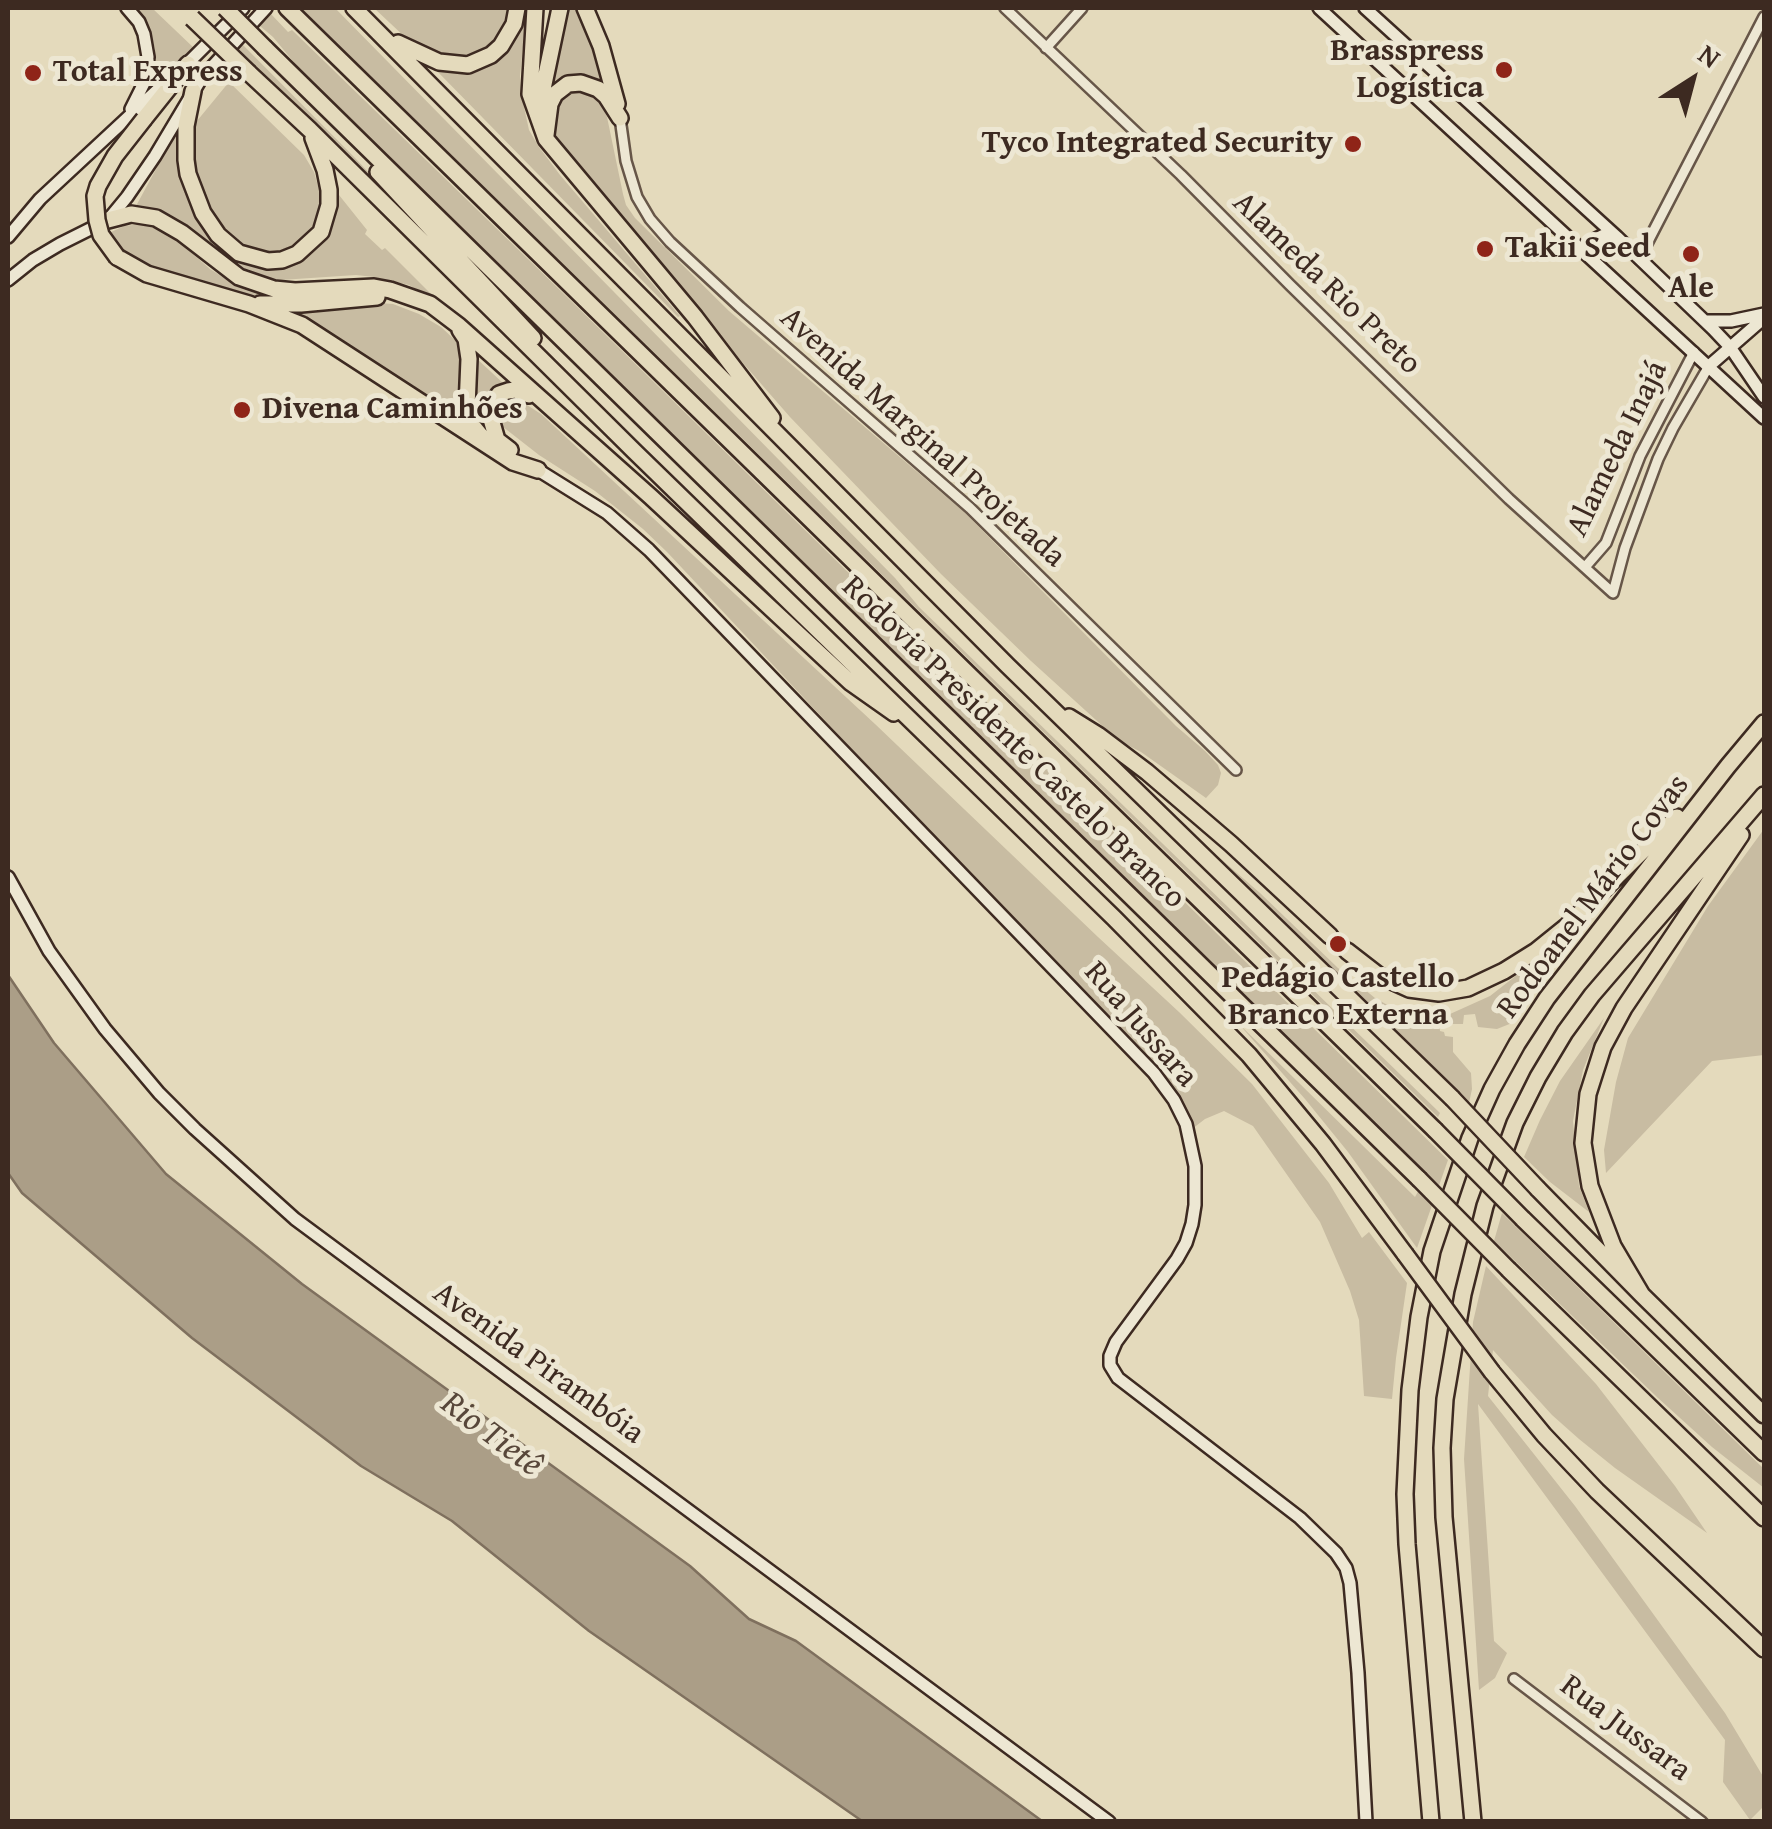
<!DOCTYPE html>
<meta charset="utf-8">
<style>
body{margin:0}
#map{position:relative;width:1772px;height:1829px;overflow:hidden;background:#e4dabc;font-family:"Gentium Book Plus",serif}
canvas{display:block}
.frame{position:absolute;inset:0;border:10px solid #3d2a21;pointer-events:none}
.north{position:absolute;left:1642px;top:30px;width:100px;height:100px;-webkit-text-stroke:8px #ede7d3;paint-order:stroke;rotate:36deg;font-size:28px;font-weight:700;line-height:40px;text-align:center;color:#3d2a21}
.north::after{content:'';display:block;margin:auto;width:35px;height:45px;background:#3d2a21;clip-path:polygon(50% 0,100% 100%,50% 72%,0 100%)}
</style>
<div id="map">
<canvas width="1772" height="1829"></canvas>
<div class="frame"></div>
<div class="north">N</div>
</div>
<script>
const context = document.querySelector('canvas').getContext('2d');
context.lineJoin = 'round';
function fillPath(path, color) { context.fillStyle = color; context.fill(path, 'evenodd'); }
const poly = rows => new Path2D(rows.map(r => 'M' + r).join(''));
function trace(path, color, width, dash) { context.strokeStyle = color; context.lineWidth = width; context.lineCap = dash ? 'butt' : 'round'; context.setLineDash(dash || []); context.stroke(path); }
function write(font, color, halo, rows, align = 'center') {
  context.font = font + ' "Gentium Book Plus",serif'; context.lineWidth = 10; context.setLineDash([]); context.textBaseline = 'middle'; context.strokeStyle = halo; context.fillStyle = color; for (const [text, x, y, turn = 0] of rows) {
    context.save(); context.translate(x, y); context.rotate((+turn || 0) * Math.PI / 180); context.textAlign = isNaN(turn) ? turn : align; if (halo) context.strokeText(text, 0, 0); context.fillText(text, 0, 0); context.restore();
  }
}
const green = poly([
 [132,8,152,8,195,49,154,78,155,49,150,30,142,16],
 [301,8,335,8,895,578,919,607,1440,1113,1438,1117],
 [374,8,510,8,506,26,496,42,483,53,466,60,449,59,407,39],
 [520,8,527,8,520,76,521,93,529,130,539,147,560,175,680,316,678,317,434,68,454,70,490,60],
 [564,8,577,8,605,77,603,83,580,75,559,81,550,91],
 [271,14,288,32,292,30,561,291,1448,1160,1417,1248,1348,1152,1305,1099,1238,1023,1415,1197,1427,1175,297,66,273,37,260,26],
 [241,43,355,158,454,263,235,50],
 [229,82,304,155,314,172,320,193,320,212,313,226,303,238,290,247,274,252,258,252,243,246,226,234,210,215,195,172,191,150,192,127],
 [587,87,600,100,607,117,623,194,626,205,635,218,729,311,963,511,1176,726,1205,751,1218,765,1221,773,1218,785,1206,798,1141,752,1118,740,1031,661,941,574,790,417,564,158,555,135,553,120,558,98,564,90],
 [180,125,179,147,220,244,295,260,335,196,339,195,367,230,365,234,382,250,385,248,441,304,409,285,374,277,356,275,281,280,259,276,232,265,175,218,159,211,136,206],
 [141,224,155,226,170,234,210,269,226,279,243,287,282,295,266,299,245,296,155,271,124,255,107,234,124,226],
 [364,302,393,304,419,314,441,327,456,341,462,355,463,370,458,404,461,418,296,316,295,312],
 [475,357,504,384,492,390,487,396,482,409,482,424,479,425,471,400],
 [509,398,516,398,541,414,875,724,1098,937,1179,1012,1252,1084,1329,1183,1362,1238,1369,1232,1407,1283,1396,1358,1392,1399,1364,1396,1359,1320,1350,1291,1320,1222,1253,1126,1224,1111,1205,1119,1192,1129,1179,1099,1160,1071,848,745,667,552,643,529,595,491,539,455,498,423,497,407,502,401],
 [1764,829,1764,1055,1712,1061,1606,1173,1604,1150,1616,1082,1628,1038,1708,906],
 [1191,833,1260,893,1338,968,1375,998,1391,1007,1419,1016,1450,1014,1490,996,1576,929,1514,1012,1516,1015,1512,1023,1497,1029,1478,1027,1475,1014,1464,1015,1463,1024,1447,1024,1446,1020,1439,1021,1440,1031,1444,1032,1445,1036,1453,1037,1453,1052,1471,1073,1472,1089,1469,1103],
 [1604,1018,1583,1070,1573,1121,1579,1186,1589,1212,1550,1182,1524,1157,1540,1120,1560,1081],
 [1502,1213,1764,1469,1764,1488,1712,1447,1658,1398,1494,1241],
 [1486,1266,1596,1384,1675,1486,1707,1533,1615,1468,1579,1439,1552,1415,1493,1350,1488,1396,1575,1506,1725,1713,1764,1778,1764,1806,1750,1820,1723,1782,1725,1740,1478,1404,1494,1641,1507,1653,1495,1678,1479,1690,1464,1459,1473,1322]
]);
const water = poly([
 [8,975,54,1043,166,1174,302,1284,690,1566,749,1619,796,1641,1042,1821,862,1821,589,1631,452,1521,361,1466,192,1338,22,1193,8,1173,8,975]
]);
const street = poly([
 [1005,8,1181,175,1290,285,1509,499,1613,593,1625,548,1658,459,1673,428,1709,366],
 [1046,48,1082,8],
 [620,118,626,161,637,197,650,219,670,242,740,307,970,508,1236,770],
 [1639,259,1764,17],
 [1586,566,1606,543,1640,456,1694,352],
 [1514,1679,1702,1822]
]);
const secondary = poly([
 [127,8,139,22,144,34,148,57,145,81,131,109],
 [1319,8,1764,418],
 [1365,8,1617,237,1713,329,1730,347,1764,397],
 [183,68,243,8],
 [8,237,40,199,168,80],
 [1594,261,1592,249,1596,239,1606,234,1617,237],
 [8,280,33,260,60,244,108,220,127,197,155,156,201,79,266,8],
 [1705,321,1731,321,1764,314],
 [1709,366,1764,318],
 [538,470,607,513,649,550,1154,1073,1174,1100,1186,1124,1195,1166,1195,1205,1192,1224,1186,1243,1177,1259,1116,1342,1110,1356,1110,1365,1118,1378,1300,1518,1336,1553,1346,1568,1350,1583,1358,1673,1366,1822],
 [8,877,49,951,105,1029,159,1093,195,1129,295,1219,1109,1822]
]);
const highway = poly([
 [287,8,1435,1130],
 [354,8,1008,666,1452,1098],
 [535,8,530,94,546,139,695,317,772,418],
 [585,8,601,46,617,104],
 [398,43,439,62,468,65,491,55,501,46,514,24,517,8],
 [265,48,1419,1179],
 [249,73,310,130,634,451,1114,918,1249,1055,1323,1144,1405,1254],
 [193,91,186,126,186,160,188,174,203,213,218,235,239,253,268,261,282,260,297,254,321,232,329,205,329,190,325,170,313,138],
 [541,115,543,89,560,8],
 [144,119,188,64],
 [546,135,550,104,555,94,568,84,581,83,598,89,606,96,620,118],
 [378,172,533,338],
 [108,220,131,214,156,218,182,233,239,277,274,289,295,291,374,287,390,290,430,304,459,326,651,497,850,682,894,713],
 [117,257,147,274,249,304,302,325,513,462,538,470],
 [260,304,301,304,377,297],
 [460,330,466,339,469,359,467,407,472,425,481,436],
 [510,450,497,440,491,419,493,404,499,394,508,391,515,390,529,395],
 [1069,717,1098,735,1147,772,1231,844,1330,936],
 [1347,951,1378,975,1409,989,1439,993,1468,988,1504,971,1536,951,1567,926,1677,817],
 [1538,1189,1642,1295,1764,1415],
 [1523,1219,1764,1453],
 [1509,1270,1764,1518],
 [1642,1295,1613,1246,1590,1186,1583,1143,1588,1094,1603,1047,1624,1008,1741,835],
 [1492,1372,1544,1435,1597,1491,1764,1649],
 [1431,1822,1407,1544,1405,1494,1410,1390,1419,1317,1432,1251,1470,1138,1492,1089,1517,1044,1547,998,1728,766,1764,723],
 [1473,1822,1444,1517,1442,1448,1445,1399,1463,1294,1485,1206,1515,1123,1538,1077,1565,1032,1592,995,1764,795]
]);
const highwayBridge = poly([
 [225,8,265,48],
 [192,18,249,73],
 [117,257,101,235,97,220,95,196,98,186,115,156,144,119],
 [1452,1098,1538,1189],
 [1435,1130,1523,1219],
 [1419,1179,1509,1270],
 [1405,1254,1492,1372]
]);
const markers = [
 [1504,70,10,"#8f2418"],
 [33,73,10,"#8f2418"],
 [1353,144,10,"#8f2418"],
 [1485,249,10,"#8f2418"],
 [1691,254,10,"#8f2418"],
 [242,410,10,"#8f2418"],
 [1338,944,10,"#8f2418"]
];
const poiNames = [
 ["Brasspress",1484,52,"right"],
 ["Logística",1484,89,"right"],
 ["Total Express",53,73],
 ["Tyco Integrated Security",1333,144,"right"],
 ["Takii Seed",1505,249],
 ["Ale",1691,289,"center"],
 ["Divena Caminhões",262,410],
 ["Pedágio Castello",1338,979,"center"],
 ["Branco Externa",1338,1016,"center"]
];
const streetNames = [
 ["Alameda Rio Preto",1326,284,44],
 ["Avenida Marginal Projetada",922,438,42],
 ["Alameda Inajá",1618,449,-64],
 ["Rodovia Presidente Castelo Branco",1013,743,44],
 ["Rodoanel Mário Covas",1594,897,-53],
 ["Rua Jussara",1140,1025,49],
 ["Avenida Pirambóia",538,1364,36],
 ["Rua Jussara",1625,1729,37]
];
const waterNames = [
 ["Rio Tietê",491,1435,37]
];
fillPath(green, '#c8bca2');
fillPath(water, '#ab9e87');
trace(water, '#7f705e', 2.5);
trace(street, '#675648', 14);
trace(secondary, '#3d2a21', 16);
trace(highway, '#3d2a21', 20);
trace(street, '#ede7d3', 9);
trace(secondary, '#ede7d3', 11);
trace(highway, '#e4dabc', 15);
trace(highwayBridge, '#3d2a21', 20, []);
trace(highwayBridge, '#e4dabc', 15);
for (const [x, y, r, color] of markers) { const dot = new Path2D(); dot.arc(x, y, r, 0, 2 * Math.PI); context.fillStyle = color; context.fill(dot); trace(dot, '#ede7d3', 4); }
write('bold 32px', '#3d2a21', '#ede7d3', poiNames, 'left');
write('32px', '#3d2a21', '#ede7d3', streetNames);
write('italic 35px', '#58473a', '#ede7d3', waterNames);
</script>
